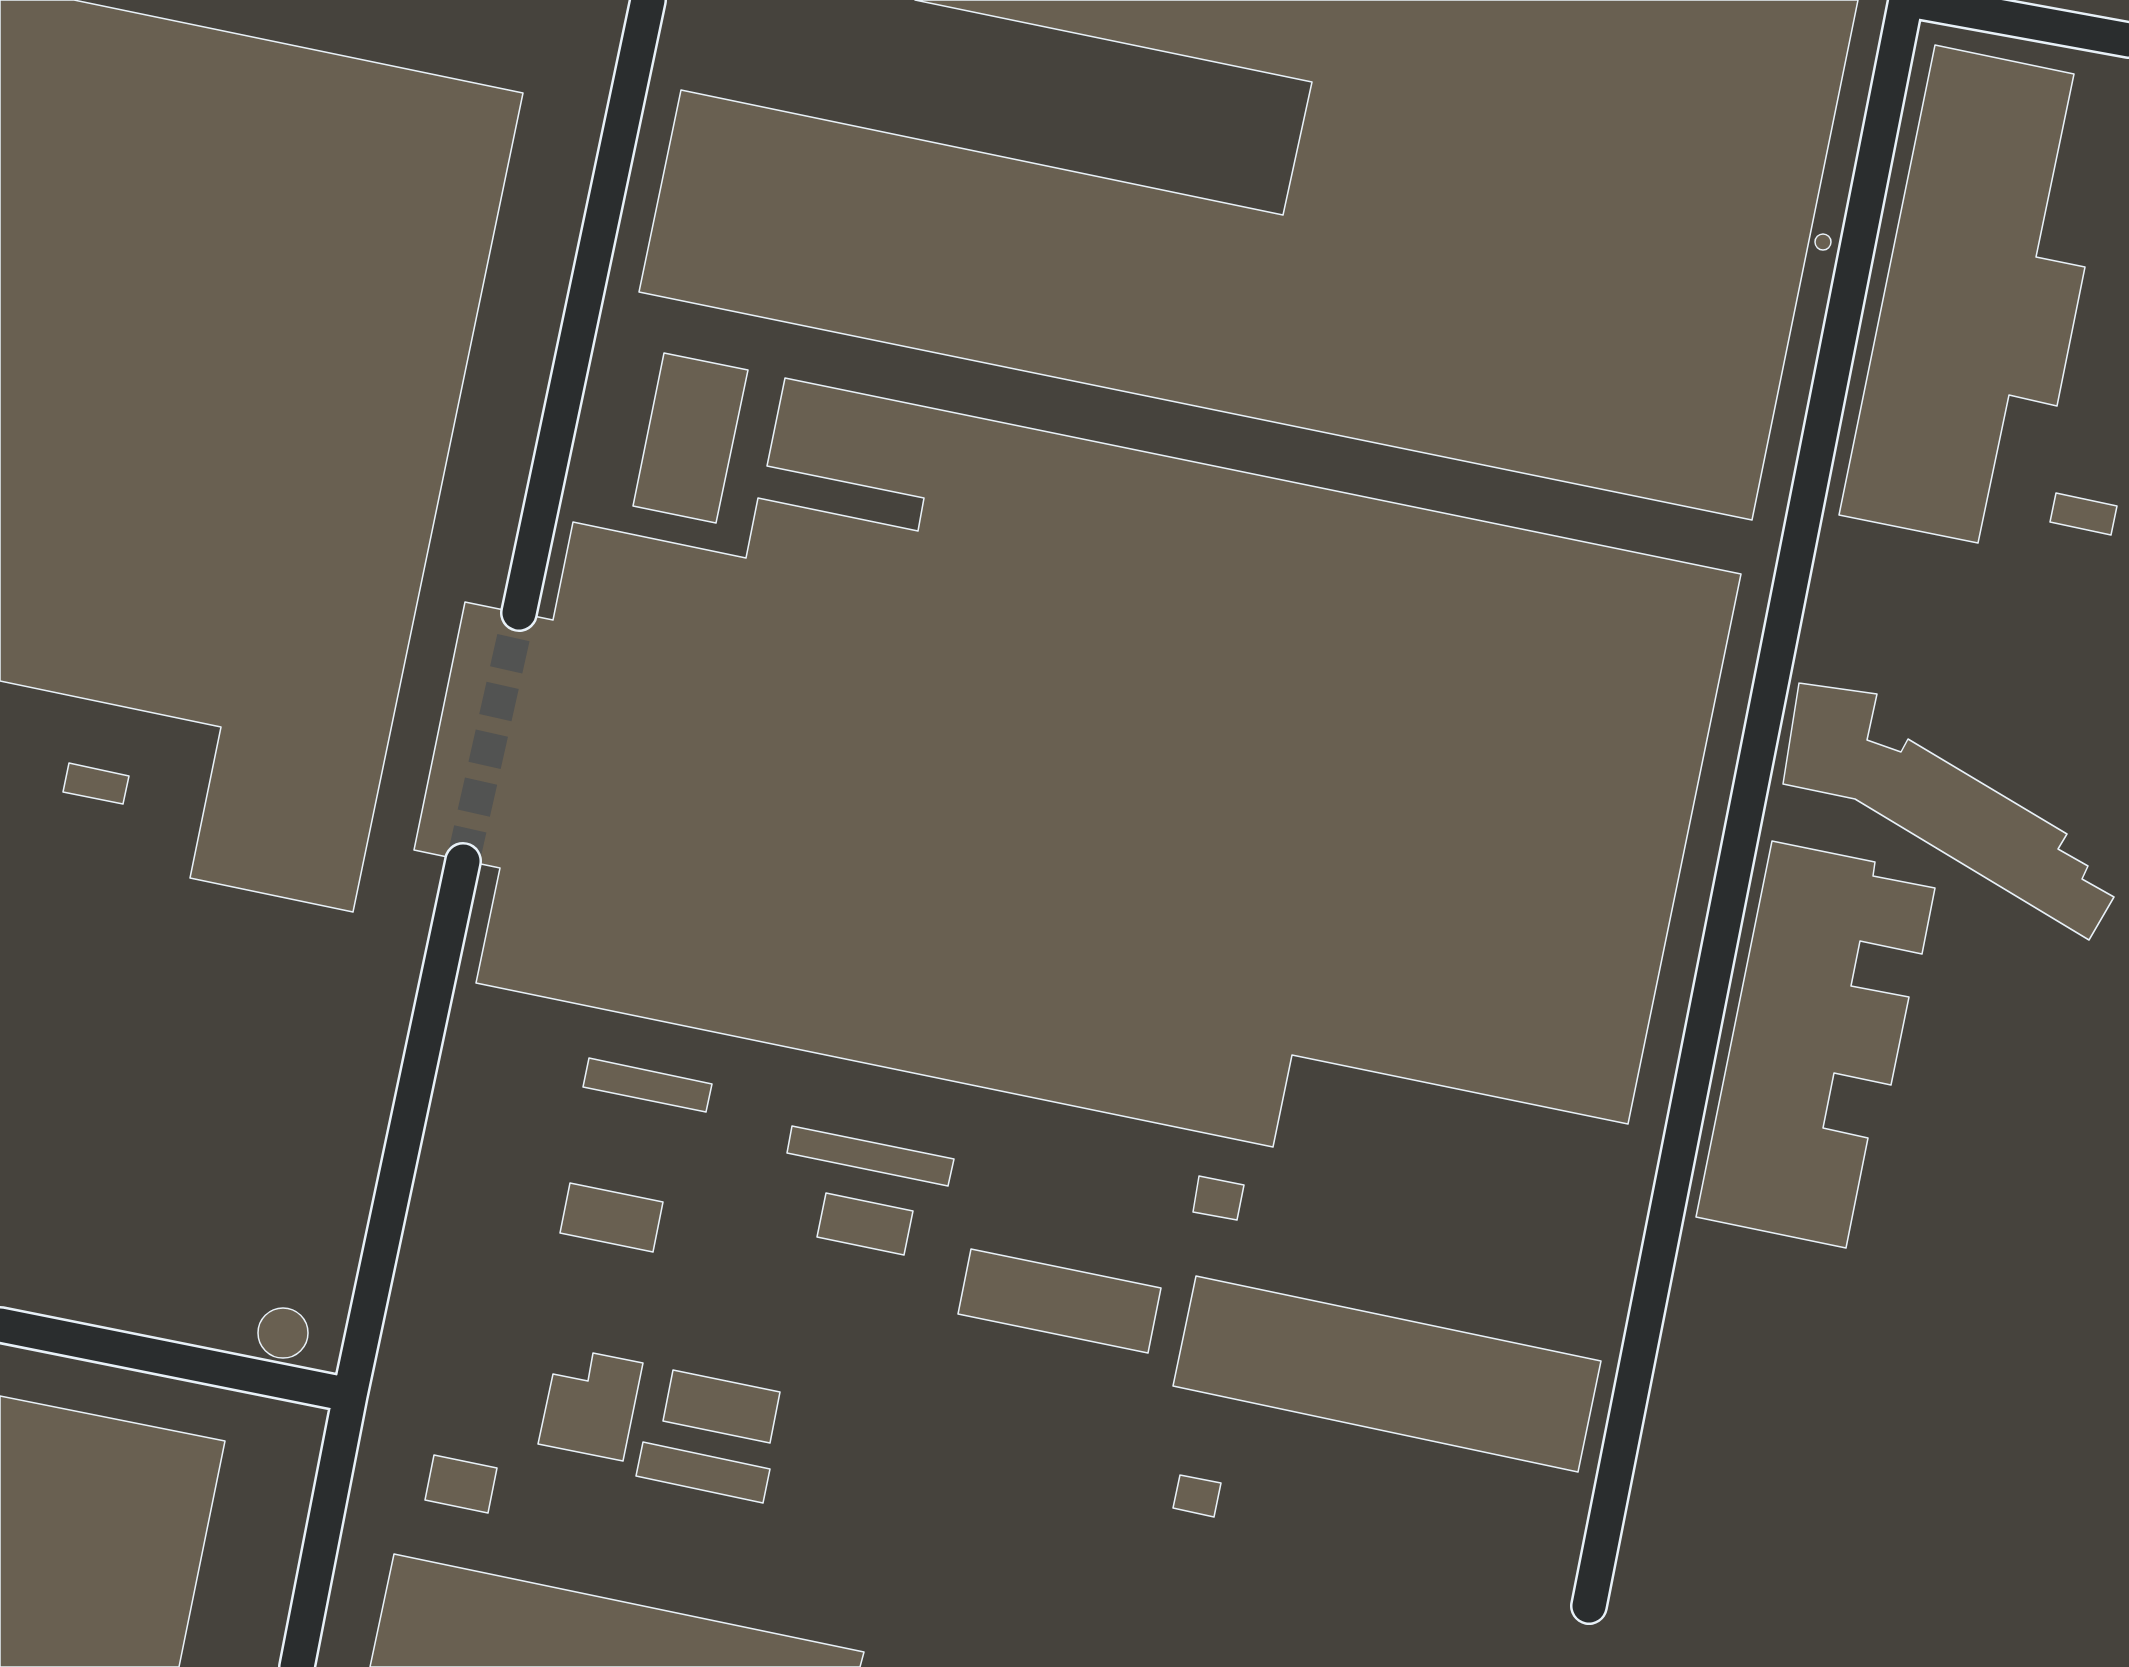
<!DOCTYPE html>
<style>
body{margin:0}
canvas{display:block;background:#373735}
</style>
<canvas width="2129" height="1667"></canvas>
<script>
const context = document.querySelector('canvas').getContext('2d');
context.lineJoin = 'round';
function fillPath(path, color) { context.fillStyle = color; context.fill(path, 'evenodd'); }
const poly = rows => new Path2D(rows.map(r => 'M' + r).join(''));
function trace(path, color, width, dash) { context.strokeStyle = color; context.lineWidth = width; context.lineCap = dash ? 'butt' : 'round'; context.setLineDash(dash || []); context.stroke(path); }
const built = poly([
 [0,0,2129,0,2129,1667,0,1667]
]);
const building = poly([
 [0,0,74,0,523,93,353,912,190,878,221,727,0,681,0,0],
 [915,0,1858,0,1752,520,639,292,681,90,1283,215,1312,82,915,0],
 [1935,45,2074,74,2036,257,2085,267,2057,406,2009,395,1978,543,1839,515,1935,45],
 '1815 242a8 8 0 1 1 16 0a8 8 0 1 1-16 0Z',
 [664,353,748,370,716,523,633,506,664,353],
 [785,378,1741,574,1628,1124,1292,1055,1273,1147,476,983,500,868,414,850,465,602,553,620,573,522,746,558,758,498,918,531,924,498,767,466,785,378],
 [2056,493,2117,506,2111,535,2050,522,2056,493],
 [1799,683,1877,694,1867,740,1901,752,1908,739,2067,834,2058,849,2088,866,2082,879,2114,897,2089,940,1855,799,1783,784,1799,683],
 [69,763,129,776,123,804,63,792,69,763],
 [1772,841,1875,862,1873,876,1935,888,1922,954,1860,941,1851,986,1909,997,1891,1085,1834,1073,1823,1128,1868,1138,1846,1248,1696,1217,1772,841],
 [589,1058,712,1084,706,1112,583,1087,589,1058],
 [792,1126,954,1159,948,1186,787,1153,792,1126],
 [1199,1176,1244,1185,1237,1220,1193,1212,1199,1176],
 [570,1183,663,1202,653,1252,560,1233,570,1183],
 [826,1193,913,1211,904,1255,817,1237,826,1193],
 [971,1249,1161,1288,1148,1353,958,1314,971,1249],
 [1196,1276,1601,1361,1578,1472,1173,1386,1196,1276],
 '258 1333a25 25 0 1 1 50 0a25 25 0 1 1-50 0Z',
 [593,1353,643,1363,623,1461,538,1444,553,1374,588,1381,593,1353],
 [673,1370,780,1392,770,1443,663,1421,673,1370],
 [0,1396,225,1441,179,1667,0,1667,0,1396],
 [643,1442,770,1469,763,1503,636,1476,643,1442],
 [434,1455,497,1468,488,1513,425,1500,434,1455],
 [1180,1475,1221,1483,1214,1517,1173,1508,1180,1475],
 [394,1554,864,1652,860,1667,370,1667,394,1554]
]);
const minorTunnel = poly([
 [463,861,519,613]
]);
const minor = poly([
 [1909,0,2129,40],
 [519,613,648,0],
 [0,1325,350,1395],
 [1589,1606,1906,0],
 [297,1667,350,1395,463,861]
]);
fillPath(built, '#46433d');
fillPath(building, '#696051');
trace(building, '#e8f1f8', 1.5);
trace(minorTunnel, '#525352', 33, [33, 16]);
trace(minor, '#e8f1f8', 38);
trace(minor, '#2a2d2e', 33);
</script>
